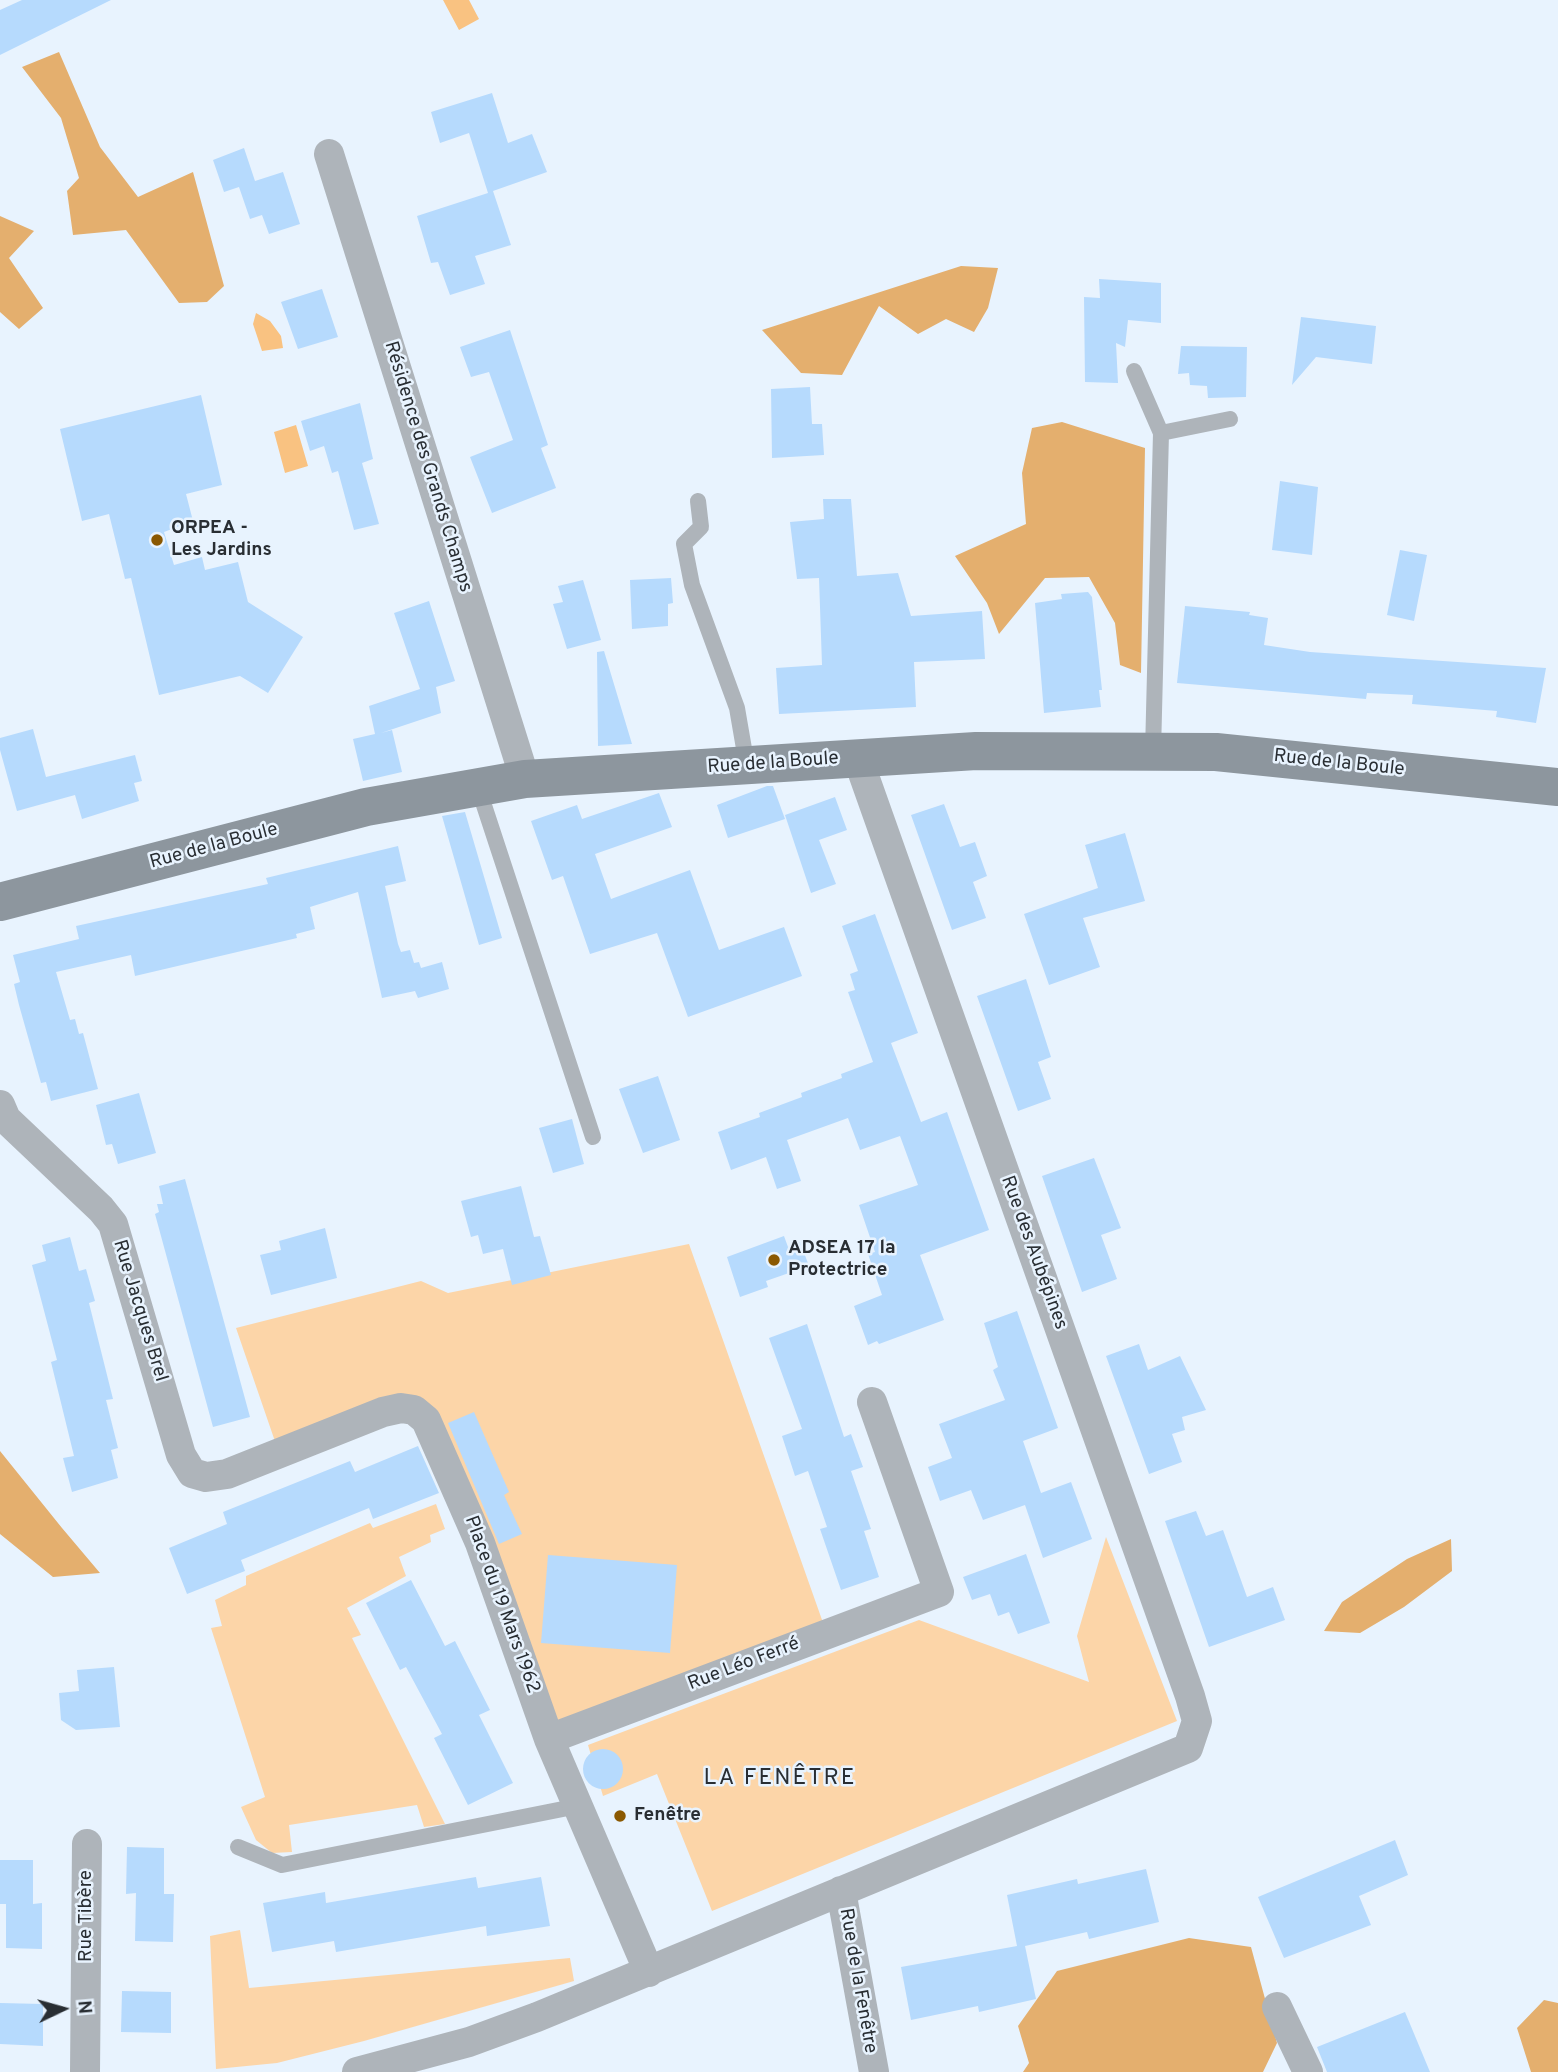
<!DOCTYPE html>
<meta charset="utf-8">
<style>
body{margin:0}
#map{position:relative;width:1558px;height:2072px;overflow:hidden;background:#e8f3fe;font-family:Overpass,sans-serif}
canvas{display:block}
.north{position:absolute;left:28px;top:1974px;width:70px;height:70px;-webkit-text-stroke:5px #e8f3fe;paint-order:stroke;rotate:85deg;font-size:19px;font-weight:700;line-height:28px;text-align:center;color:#292e33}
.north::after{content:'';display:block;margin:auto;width:24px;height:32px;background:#292e33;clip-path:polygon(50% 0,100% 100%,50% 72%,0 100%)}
</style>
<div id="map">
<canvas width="1558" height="2072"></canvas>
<div class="north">N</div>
</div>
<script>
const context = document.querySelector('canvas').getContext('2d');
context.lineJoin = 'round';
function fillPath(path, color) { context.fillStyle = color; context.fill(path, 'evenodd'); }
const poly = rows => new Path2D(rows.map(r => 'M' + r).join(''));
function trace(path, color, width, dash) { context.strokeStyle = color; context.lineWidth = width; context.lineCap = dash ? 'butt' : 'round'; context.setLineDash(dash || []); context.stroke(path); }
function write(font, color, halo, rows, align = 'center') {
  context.font = font + ' Overpass,sans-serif'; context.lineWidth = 5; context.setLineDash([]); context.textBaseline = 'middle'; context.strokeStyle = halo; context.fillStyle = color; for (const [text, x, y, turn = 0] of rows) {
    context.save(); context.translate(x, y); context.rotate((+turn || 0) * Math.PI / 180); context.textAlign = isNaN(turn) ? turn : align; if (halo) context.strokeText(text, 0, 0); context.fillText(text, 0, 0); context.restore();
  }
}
const green = poly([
 [689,1244,827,1634,549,1739,414,1410,279,1453,236,1328,421,1281,448,1293],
 [436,1504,445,1529,430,1535,431,1542,399,1557,406,1576,347,1608,361,1635,352,1638,445,1824,424,1827,417,1805,289,1825,292,1852,272,1853,256,1840,241,1807,265,1797,211,1628,222,1626,215,1600,246,1585,246,1576,370,1523,373,1528],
 [1106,1537,1177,1721,712,1911,657,1774,603,1796,588,1745,919,1620,1089,1682,1077,1636],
 [240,1930,249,1988,570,1958,574,1981,364,2041,277,2063,216,2069,210,1936]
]);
const forest = poly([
 [59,52,100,147,138,197,193,172,224,286,207,302,179,303,126,230,73,235,67,191,79,178,61,118,22,67],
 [0,216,34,231,9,258,43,308,19,329,0,312],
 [961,266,998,268,988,308,974,332,946,319,918,334,879,306,842,375,801,373,762,330],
 [1062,422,1145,448,1141,673,1120,665,1115,623,1089,577,1045,578,999,634,987,603,955,556,1026,524,1022,473,1032,428],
 [0,1451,62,1528,100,1573,53,1577,0,1534],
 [1451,1539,1452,1571,1404,1607,1360,1633,1324,1631,1342,1602,1407,1559],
 [1189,1938,1251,1947,1277,2043,1263,2072,1023,2072,1029,2063,1018,2026,1057,1971],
 [1544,2000,1558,2003,1558,2072,1531,2072,1517,2028]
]);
const water = poly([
 [443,0,469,0,479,19,459,30],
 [256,313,270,321,281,336,283,348,262,351,253,324],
 [296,425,308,466,285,473,274,432]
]);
const building = poly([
 [22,0,111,0,0,55,0,10],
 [492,93,508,143,532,134,547,172,493,191,511,245,475,256,485,284,450,295,438,262,431,263,417,216,488,193,469,133,440,143,431,112],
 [244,148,255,181,283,172,300,224,269,234,262,215,250,219,239,187,224,192,213,160],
 [1099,279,1161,283,1161,323,1128,320,1125,347,1116,343,1118,383,1085,382,1084,297,1100,298],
 [322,289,338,337,298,349,281,302],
 [1301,317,1376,326,1372,364,1316,357,1292,385],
 [510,330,548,445,541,448,556,488,492,513,470,457,513,440,489,372,471,377,460,347],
 [1181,346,1247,347,1246,397,1208,398,1207,386,1190,385,1189,373,1178,374],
 [810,387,812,424,822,424,824,455,772,458,771,389],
 [201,395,222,485,186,494,193,521,164,532,174,565,202,557,205,570,238,562,248,602,303,637,268,693,240,676,159,695,131,578,125,579,109,514,82,521,60,429],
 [360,403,373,459,362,463,379,524,354,530,338,471,332,473,324,446,310,451,301,421],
 [1280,481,1318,487,1312,555,1272,550],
 [823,499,851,499,857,576,898,573,911,616,982,611,985,659,914,662,916,707,779,714,776,668,822,665,819,578,797,579,790,522,824,519],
 [1400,550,1427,555,1414,621,1387,615],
 [671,578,673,603,668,604,668,626,632,629,630,580],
 [583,580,601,640,567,649,553,604,563,602,558,586],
 [1088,592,1092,597,1102,690,1099,690,1101,707,1044,713,1035,603,1062,599,1061,594],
 [429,601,455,681,436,687,441,713,381,733,392,730,402,772,363,781,353,739,375,734,369,706,420,689,394,613],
 [1185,606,1250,612,1249,615,1268,618,1264,645,1310,652,1546,668,1536,723,1496,717,1497,711,1412,704,1413,695,1367,693,1366,699,1177,683],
 [604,651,632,744,598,746,597,652],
 [33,729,46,777,135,755,142,781,134,783,139,801,82,819,75,795,17,811,0,750,0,738],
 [767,786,773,786,785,819,728,838,717,805],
 [659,793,672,827,595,854,611,899,690,870,719,950,784,927,802,976,688,1017,657,933,590,954,563,876,552,880,531,821,577,805,582,819],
 [835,797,847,830,819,840,836,884,811,893,785,815],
 [944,804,960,847,975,842,987,876,973,882,986,918,952,930,911,815],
 [465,812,502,938,479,945,442,816],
 [1125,833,1145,901,1083,918,1100,967,1049,985,1024,914,1098,888,1085,845],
 [398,846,406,881,385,886,398,944,401,952,410,950,414,963,419,962,421,968,442,962,449,989,418,998,415,991,382,998,358,892,310,907,315,929,296,934,297,938,135,976,131,955,56,972,70,1020,75,1019,79,1034,83,1033,98,1089,51,1101,46,1082,41,1083,19,1005,14,984,20,982,13,955,79,939,76,926,268,884,266,878],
 [875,914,918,1033,891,1043,921,1122,947,1112,989,1230,920,1255,944,1320,879,1344,877,1341,868,1345,854,1306,882,1295,868,1254,875,1252,859,1205,918,1185,900,1136,860,1150,848,1118,787,1140,801,1181,777,1189,766,1157,731,1170,718,1132,760,1117,759,1113,802,1097,801,1093,842,1078,841,1074,873,1062,848,992,855,990,850,974,858,971,842,926],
 [1026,979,1051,1057,1038,1062,1051,1099,1018,1111,977,996],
 [658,1076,680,1140,643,1153,619,1089],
 [139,1093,156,1153,118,1164,112,1144,106,1145,96,1105],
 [572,1119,584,1164,553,1173,539,1128],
 [1094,1158,1121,1228,1101,1235,1117,1279,1082,1292,1042,1176],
 [185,1179,250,1417,213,1427,155,1214,159,1212,157,1204,163,1204,159,1186],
 [521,1186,534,1237,540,1236,551,1275,512,1285,503,1249,483,1254,478,1235,471,1237,461,1201],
 [325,1228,337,1278,271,1295,260,1255,281,1250,279,1241],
 [784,1236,788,1247,800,1242,809,1266,766,1281,768,1287,740,1297,727,1257],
 [70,1237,79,1271,86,1269,95,1301,89,1303,113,1399,106,1400,118,1448,111,1450,118,1478,72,1492,63,1458,74,1456,51,1362,57,1360,32,1265,46,1261,42,1245],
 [1017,1311,1058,1428,1023,1441,1041,1493,1071,1482,1092,1539,1043,1558,1025,1505,983,1520,971,1490,940,1501,928,1467,952,1458,939,1424,1005,1400,993,1370,998,1367,984,1323],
 [807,1324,844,1437,851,1434,863,1467,851,1471,871,1529,864,1531,879,1577,841,1590,820,1529,827,1527,808,1471,795,1476,782,1436,802,1429,769,1338],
 [1139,1344,1148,1370,1180,1356,1206,1410,1182,1417,1185,1430,1172,1434,1182,1462,1149,1474,1106,1356],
 [474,1412,509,1492,504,1495,522,1534,499,1544,448,1423],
 [418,1446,439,1493,373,1519,369,1508,241,1560,245,1571,187,1594,169,1548,227,1524,223,1512,350,1461,355,1472],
 [1196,1511,1206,1536,1223,1530,1247,1597,1273,1587,1285,1620,1209,1647,1165,1521],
 [1026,1554,1050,1623,1018,1634,1009,1612,998,1616,990,1594,972,1600,963,1577],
 [548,1555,677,1565,670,1653,541,1643],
 [411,1580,445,1646,455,1641,490,1710,479,1715,513,1783,468,1805,434,1738,442,1734,406,1667,400,1670,366,1603],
 [114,1667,120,1727,76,1730,61,1720,59,1693,79,1691,77,1670],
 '583 1769a20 20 0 1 1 40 0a20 20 0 1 1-40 0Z',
 [1395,1840,1408,1875,1359,1896,1371,1925,1284,1958,1258,1897],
 [127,1847,164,1848,164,1894,174,1894,173,1942,135,1941,136,1893,126,1894],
 [0,1860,33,1860,33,1904,42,1903,42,1949,6,1948,6,1904,0,1904],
 [1146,1869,1159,1922,1089,1939,1087,1932,1025,1946,1036,1999,979,2012,978,2006,911,2020,901,1967,1017,1946,1007,1895,1077,1879,1078,1884],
 [476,1877,478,1888,541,1877,550,1926,487,1936,486,1926,336,1952,334,1941,272,1952,263,1903,325,1892,326,1903],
 [122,1991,171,1992,171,2033,121,2032],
 [0,2003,43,2004,43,2046,0,2044],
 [1405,2012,1430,2072,1327,2072,1317,2047]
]);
const lane = poly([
 [1134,371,1161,433,1153,752],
 [1161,433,1230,419],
 [698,501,701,527,684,544,692,585,737,708,747,766],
 [478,787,593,1137],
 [238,1847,282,1865,578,1806]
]);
const street = poly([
 [329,154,525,779],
 [0,1105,6,1119,101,1209,113,1224,181,1455,192,1473,206,1477,227,1474,383,1412,401,1408,414,1410,426,1420,480,1543,549,1739,649,1972],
 [549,1739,939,1592,872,1402],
 [841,1891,874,2072],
 [1277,2007,1308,2072],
 [85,2072,87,1844],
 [357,2072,469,2042,537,2017,1188,1748,1197,1721,1190,1696,858,759]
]);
const secondary = poly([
 [0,902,366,807,525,779,976,751,1216,752,1558,787]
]);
const markers = [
 [157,540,7,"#8a5801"],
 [774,1260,7,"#8a5801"],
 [620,1816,7,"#8a5801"]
];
const streetNames = [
 ["Résidence des Grands Champs",427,467,73],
 ["Rue de la Boule",773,764,-4],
 ["Rue de la Boule",1339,764,6],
 ["Rue de la Boule",214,847,-15],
 ["Rue des Aubépines",1033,1253,70],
 ["Rue Jacques Brel",139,1311,73],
 ["Place du 19 Mars 1962",501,1605,70],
 ["Rue Léo Ferré",744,1665,-21],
 ["Rue Tibère",87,1916,-90],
 ["Rue de la Fenêtre",857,1981,80]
];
const poiNames = [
 ["ORPEA -",171,529],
 ["Les Jardins",171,551],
 ["ADSEA 17 la",788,1249],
 ["Protectrice",788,1271],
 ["Fenêtre",634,1816]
];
const quarterNames = [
 ["LA FENÊTRE",780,1779]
];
fillPath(green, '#fcd5a8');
fillPath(forest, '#e4af6e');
fillPath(water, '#f9c281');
fillPath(building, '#b6dafd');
trace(lane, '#aeb4ba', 16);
trace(street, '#aeb4ba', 30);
trace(secondary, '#8d969e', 38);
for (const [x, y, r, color] of markers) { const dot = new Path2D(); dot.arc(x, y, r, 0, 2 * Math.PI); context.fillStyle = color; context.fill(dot); trace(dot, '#e8f3fe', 2.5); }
write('19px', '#292e33', '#e8f3fe', streetNames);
write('bold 19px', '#292e33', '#e8f3fe', poiNames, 'left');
context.letterSpacing = '2px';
write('23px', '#292e33', '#e8f3fe', quarterNames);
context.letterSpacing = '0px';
</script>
